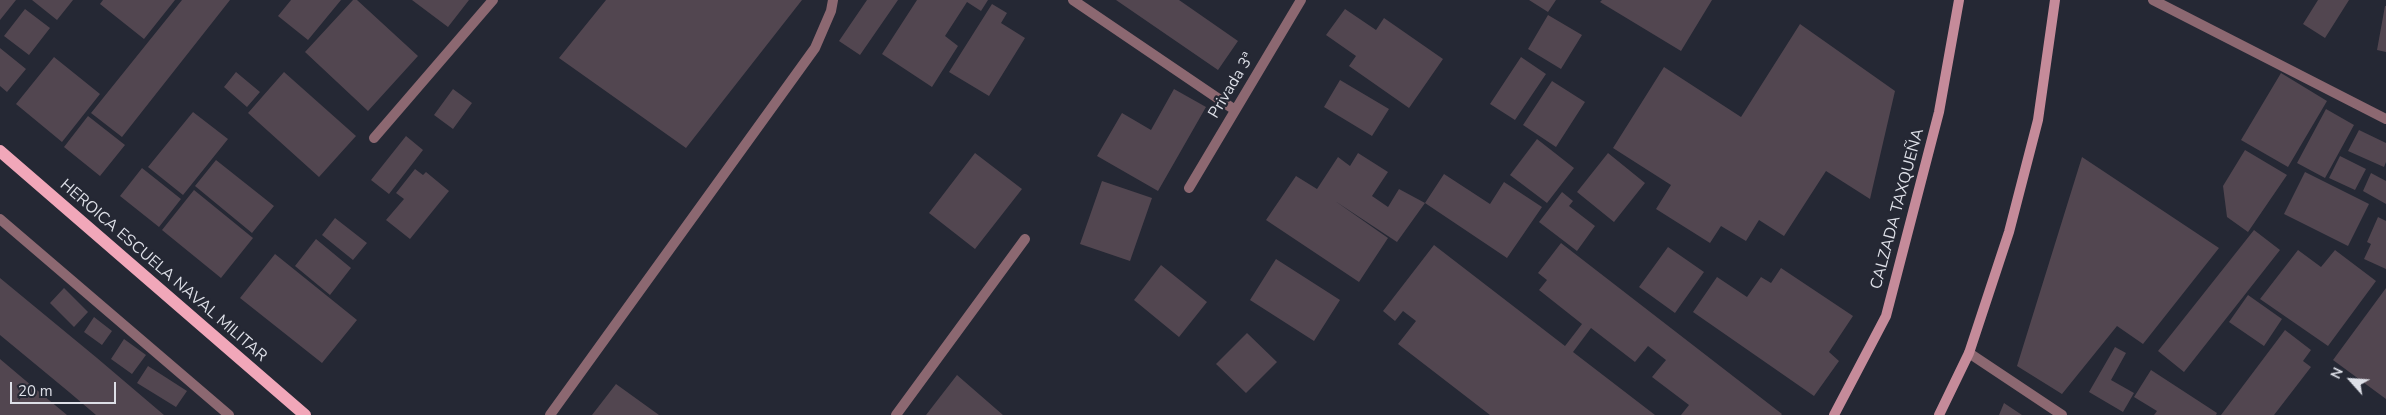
<!DOCTYPE html>
<meta charset="utf-8">
<style>
body{margin:0}
#map{position:relative;width:2386px;height:415px;overflow:hidden;background:#252834;font-family:"Nunito Sans",sans-serif}
canvas{display:block}
.north{position:absolute;left:2326px;top:355px;width:50px;height:50px;-webkit-text-stroke:4px #252834;paint-order:stroke;rotate:296deg;font-size:14px;font-weight:700;line-height:20px;text-align:center;color:#dddfe7}
.north::after{content:'';display:block;margin:auto;width:18px;height:22px;background:#dddfe7;clip-path:polygon(50% 0,100% 100%,50% 72%,0 100%)}
.scale{position:absolute;left:10px;top:382px;width:106px;height:22px;box-sizing:border-box;border:2px solid #dddfe7;border-top:0;padding-left:6px;font-size:15px;line-height:18px;white-space:nowrap;color:#dddfe7;-webkit-text-stroke:4px #252834;paint-order:stroke}
</style>
<div id="map">
<canvas width="2386" height="415"></canvas>
<div class="north">N</div>
<div class="scale">20 m</div>
</div>
<script>
const context = document.querySelector('canvas').getContext('2d');
context.lineJoin = 'round';
function fillPath(path, color) { context.fillStyle = color; context.fill(path, 'evenodd'); }
const poly = rows => new Path2D(rows.map(r => 'M' + r).join(''));
function trace(path, color, width, dash) { context.strokeStyle = color; context.lineWidth = width; context.lineCap = dash ? 'butt' : 'round'; context.setLineDash(dash || []); context.stroke(path); }
function write(font, color, halo, rows, align = 'center') {
  context.font = font + ' "Nunito Sans",sans-serif'; context.lineWidth = 4.5; context.setLineDash([]); context.textBaseline = 'middle'; context.strokeStyle = halo; context.fillStyle = color; for (const [text, x, y, turn = 0] of rows) {
    context.save(); context.translate(x, y); context.rotate((+turn || 0) * Math.PI / 180); context.textAlign = isNaN(turn) ? turn : align; if (halo) context.strokeText(text, 0, 0); context.fillText(text, 0, 0); context.restore();
  }
}
const building = poly([
 [0,0,16,0,0,20],
 [32,0,73,0,57,20],
 [103,0,175,0,144,39,100,4],
 [182,0,230,0,122,137,91,113],
 [291,0,341,0,308,40,278,16],
 [353,0,357,0,418,56,368,111,305,52],
 [412,0,469,0,448,27],
 [606,0,802,0,686,148,559,58],
 [867,0,898,0,860,55,839,41],
 [917,0,988,0,981,11,967,2,945,36,958,46,932,87,882,54],
 [1116,0,1179,0,1238,41,1218,70],
 [1529,0,1556,0,1548,12],
 [1602,0,1712,0,1681,51,1600,2],
 [2318,0,2349,0,2325,38,2303,24],
 [992,4,1007,13,1001,23,1025,38,989,96,949,72],
 [2385,6,2386,6,2386,52,2377,50],
 [25,9,50,28,29,55,4,36],
 [1345,9,1376,30,1384,18,1443,59,1409,108,1349,66,1356,56,1326,35],
 [1548,15,1582,35,1561,69,1528,49],
 [1800,24,1895,91,1870,199,1826,171,1784,236,1759,220,1746,241,1721,226,1710,243,1656,209,1671,185,1613,148,1664,67,1741,117],
 [0,48,26,69,7,92,0,86],
 [54,57,100,94,62,142,16,104],
 [1521,57,1546,74,1515,120,1490,104],
 [236,72,260,92,247,107,224,87],
 [284,72,356,136,319,177,248,113],
 [2281,73,2327,101,2288,167,2241,140],
 [1340,80,1389,109,1372,136,1324,107],
 [1552,81,1585,102,1556,147,1523,125],
 [453,89,472,103,453,129,434,115],
 [1174,89,1206,107,1158,191,1097,156,1122,113,1151,130],
 [2326,109,2354,125,2325,178,2297,163],
 [193,112,228,139,183,195,148,167],
 [88,116,125,145,100,176,64,147],
 [2359,130,2386,143,2386,162,2384,167,2348,151],
 [406,136,423,150,389,194,371,180],
 [1537,139,1574,168,1547,203,1510,175],
 [2245,150,2287,175,2248,232,2227,217,2223,186],
 [975,153,1022,189,975,249,929,213],
 [1358,153,1388,172,1372,196,1388,207,1399,189,1425,203,1397,242,1335,201,1388,238,1359,282,1266,220,1296,176,1317,189,1338,157,1350,166],
 [1608,153,1645,183,1614,222,1577,192],
 [2340,156,2366,169,2355,190,2329,178],
 [2082,157,2219,248,2143,344,2117,326,2062,394,2017,366],
 [216,160,274,206,252,233,195,186],
 [142,168,181,199,159,227,120,196],
 [415,169,423,175,426,172,449,191,410,239,386,220,404,199,396,193],
 [2305,172,2369,204,2348,246,2284,214],
 [2371,173,2386,181,2386,204,2363,191],
 [1444,174,1490,204,1504,182,1542,207,1507,258,1425,203],
 [1102,181,1152,198,1130,261,1080,244],
 [194,190,253,238,221,278,162,230],
 [1562,192,1573,201,1569,206,1595,226,1577,251,1539,222],
 [2378,217,2386,221,2386,269,2364,259,2371,244,2367,242],
 [335,218,367,243,353,260,322,235],
 [2254,230,2280,250,2184,372,2158,351],
 [316,239,351,268,330,295,295,266],
 [1561,243,1782,414,1781,415,1681,415,1689,405,1652,377,1666,360,1648,346,1635,362,1591,328,1573,352,1655,415,1490,415,1398,344,1416,321,1403,311,1395,321,1383,311,1434,245,1565,346,1582,324,1539,290,1547,280,1538,273],
 [1668,247,1704,272,1675,313,1639,287],
 [2298,250,2321,267,2335,250,2376,281,2328,346,2260,299],
 [275,254,357,320,322,363,240,298],
 [1276,259,1340,300,1314,341,1250,300],
 [1161,265,1207,302,1179,337,1134,300],
 [1781,268,1853,316,1829,352,1839,361,1814,396,1693,312,1717,277,1747,297,1761,277,1771,283],
 [0,278,97,358,164,415,96,415,69,392,0,335],
 [64,288,88,312,74,327,50,303],
 [2386,288,2386,399,2333,360],
 [2248,295,2282,319,2264,346,2229,322],
 [94,317,112,331,102,345,84,332],
 [2285,330,2311,350,2303,361,2311,367,2274,415,2221,415],
 [1247,333,1277,362,1246,393,1216,364],
 [124,339,146,355,132,374,111,359],
 [2115,347,2126,353,2111,380,2134,393,2123,412,2089,392],
 [0,359,32,386,67,415,0,415],
 [148,366,187,391,176,407,137,383],
 [2151,370,2217,413,2216,415,2154,415,2157,411,2134,397],
 [957,375,1003,415,926,415],
 [616,384,659,415,592,415],
 [2004,403,2022,415,1999,415]
]);
const lane = poly([
 [550,415,815,48,831,11,833,0],
 [896,415,1025,239]
]);
const street = poly([
 [1073,0,1235,110],
 [2153,0,2386,119],
 [374,138,493,0],
 [1189,188,1301,0],
 [0,219,229,415],
 [1969,353,2062,415]
]);
const secondary = poly([
 [1834,415,1886,316,1939,112,1959,0],
 [1939,415,1969,353,2009,232,2038,120,2055,0]
]);
const primary = poly([
 [0,151,305,415]
]);
const streetNames = [
 ["Privada 3ª",1232,86,-59],
 ["CALZADA TAXQUEÑA",1898,209,-75],
 ["HEROICA ESCUELA NAVAL MILITAR",163,271,41]
];
fillPath(building, '#524650');
trace(lane, '#8c6871', 10);
trace(street, '#8c6871', 10);
trace(secondary, '#c58b9a', 10);
trace(primary, '#f1a7b9', 12);
write('16px', '#dddfe7', '#252834', streetNames);
</script>
